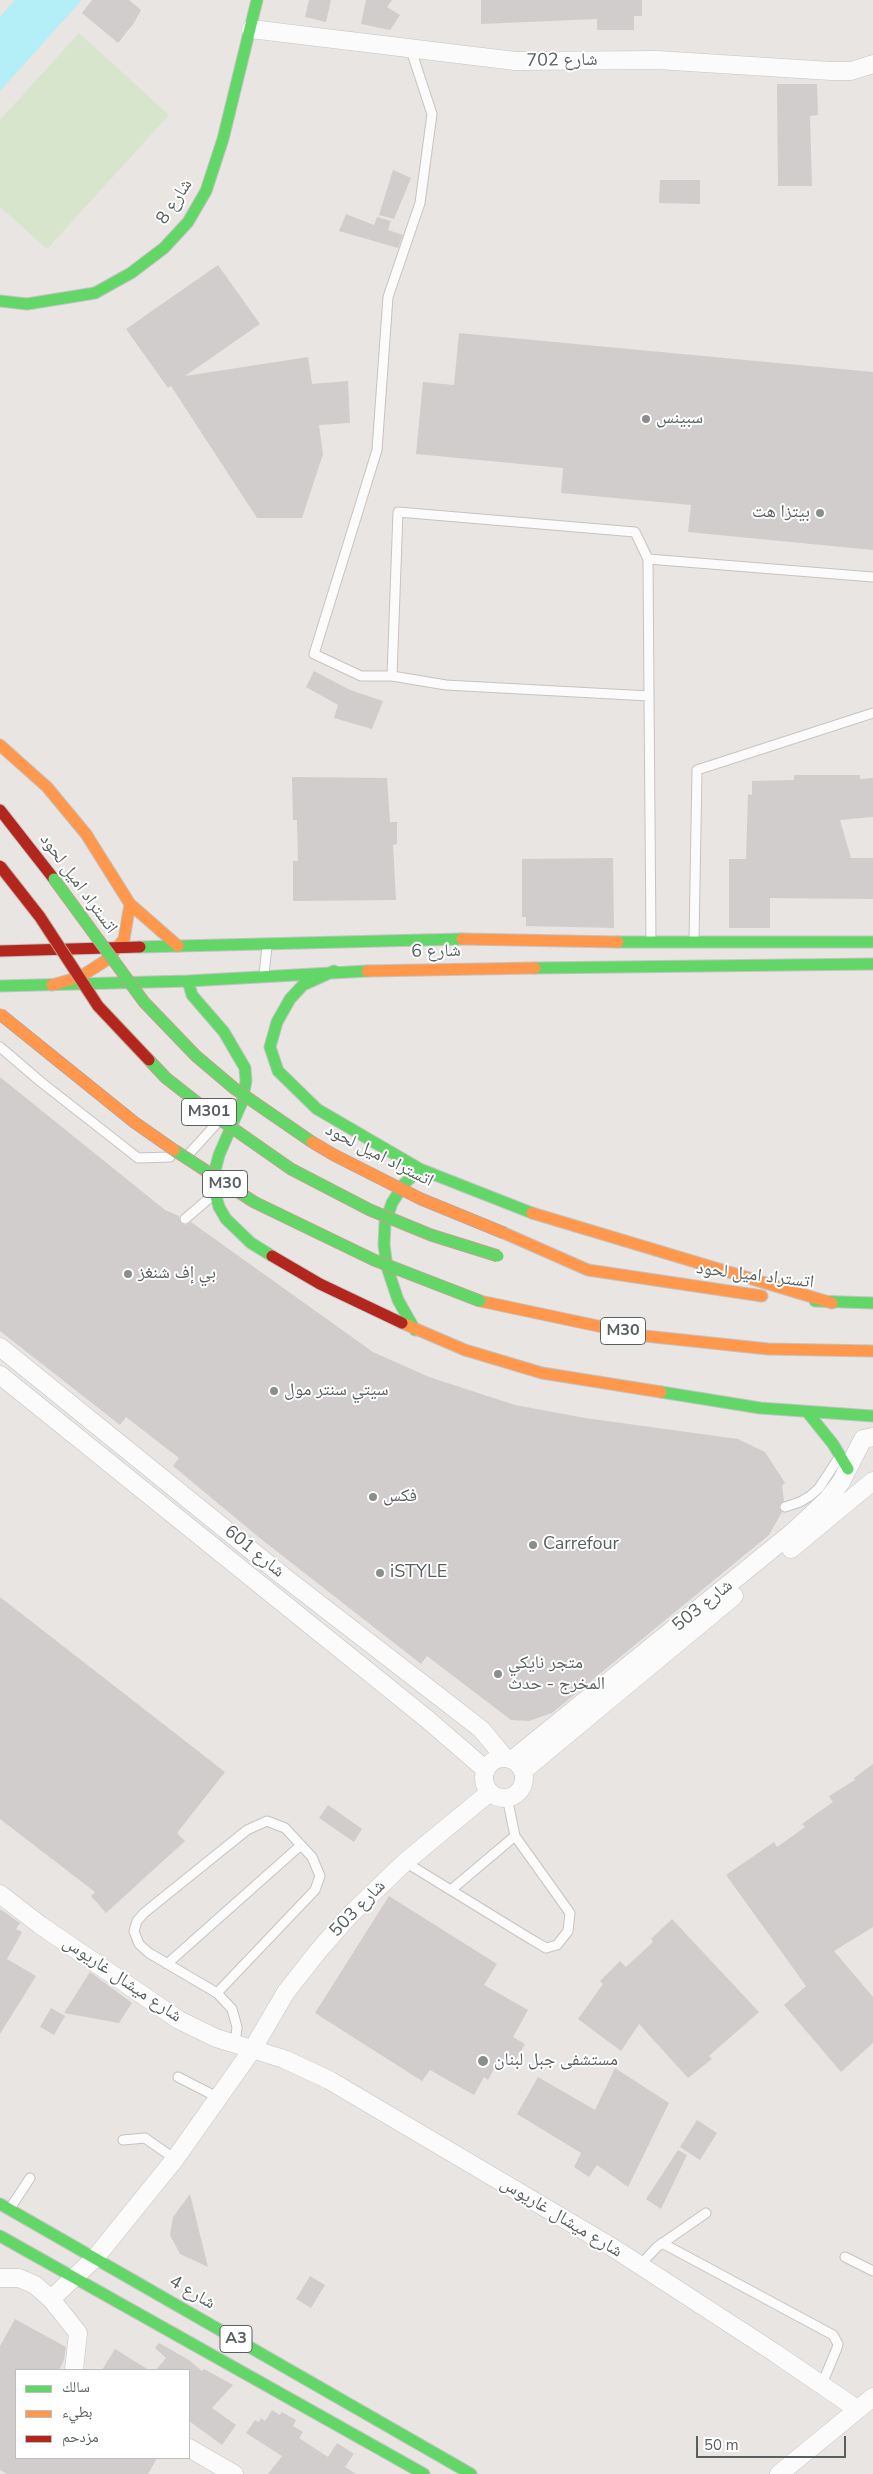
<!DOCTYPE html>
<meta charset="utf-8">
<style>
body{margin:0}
#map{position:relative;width:873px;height:2474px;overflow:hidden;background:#e9e5e2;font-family:"Nunito Sans","Noto Naskh Arabic",sans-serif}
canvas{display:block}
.legend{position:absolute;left:15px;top:2369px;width:175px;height:90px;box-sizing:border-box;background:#fff;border:1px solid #bcbfc0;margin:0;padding:6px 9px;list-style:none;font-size:15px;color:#585f61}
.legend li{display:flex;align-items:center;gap:10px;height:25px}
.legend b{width:25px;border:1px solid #bcbfc0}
.scale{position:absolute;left:696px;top:2436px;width:150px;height:22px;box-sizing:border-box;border:2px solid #585f61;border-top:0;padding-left:6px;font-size:15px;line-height:18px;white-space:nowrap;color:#585f61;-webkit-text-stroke:4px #fff;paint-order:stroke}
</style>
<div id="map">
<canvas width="873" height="2474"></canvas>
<ul class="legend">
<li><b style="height:6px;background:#63d668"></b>سالك</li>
<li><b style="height:6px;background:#ff974d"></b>بطيء</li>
<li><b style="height:6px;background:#b3261e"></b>مزدحم</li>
</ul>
<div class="scale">50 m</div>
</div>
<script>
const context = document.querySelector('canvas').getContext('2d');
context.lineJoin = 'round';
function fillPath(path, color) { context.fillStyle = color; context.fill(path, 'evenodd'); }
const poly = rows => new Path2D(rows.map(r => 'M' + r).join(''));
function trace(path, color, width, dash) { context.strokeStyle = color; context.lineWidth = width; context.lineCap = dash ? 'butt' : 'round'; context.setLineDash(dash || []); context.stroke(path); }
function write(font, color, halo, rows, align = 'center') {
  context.font = font + ' "Nunito Sans","Noto Naskh Arabic",sans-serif'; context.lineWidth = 4; context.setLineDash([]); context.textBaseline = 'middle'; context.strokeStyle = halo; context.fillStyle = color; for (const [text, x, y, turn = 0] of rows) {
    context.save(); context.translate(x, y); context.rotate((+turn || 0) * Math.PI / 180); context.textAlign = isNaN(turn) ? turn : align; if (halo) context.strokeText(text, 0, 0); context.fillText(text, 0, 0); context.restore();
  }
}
const green = poly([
 [79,33,169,115,47,249,0,207,0,120]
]);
const water = poly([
 [15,0,82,0,0,91,0,17]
]);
const building = poly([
 [92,0,129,0,141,10,134,23,118,43,82,13],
 [309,0,331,0,326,22,305,17],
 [366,0,392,0,387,7,400,15,390,30,361,24],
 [481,0,642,0,642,16,634,16,634,30,597,30,597,19,481,24],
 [777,84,817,84,818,115,810,116,812,186,778,186],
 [393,170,411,178,394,219,379,215],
 [660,180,700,180,700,204,659,203],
 [346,214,374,225,377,217,391,221,388,230,403,235,398,248,339,231],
 [218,265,260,324,185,376,308,357,312,384,348,381,350,423,319,425,323,454,302,518,257,518,171,386,168,388,126,329],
 [459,333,873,372,873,550,688,532,691,505,561,493,563,468,416,454,423,382,454,385],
 [314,671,350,690,383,701,372,729,334,718,338,705,306,687],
 [794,775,860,775,860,779,873,778,873,817,840,820,851,858,873,858,873,899,770,898,770,928,729,928,729,859,746,859,748,794,752,795,752,781,794,780],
 [292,777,387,778,390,822,397,822,397,844,393,845,396,900,293,901,293,861,298,861,297,820,293,820],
 [613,858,614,928,526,926,526,917,522,917,522,859],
 [0,1077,165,1210,179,1216,181,1223,186,1225,191,1222,373,1352,429,1377,515,1405,585,1418,738,1439,765,1452,785,1483,782,1486,784,1501,779,1506,782,1512,769,1535,552,1713,529,1721,511,1720,427,1656,421,1664,261,1539,173,1466,179,1458,126,1417,120,1425,0,1331],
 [0,1597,225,1772,177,1833,185,1841,106,1913,91,1896,95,1892,0,1819],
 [873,1764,873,1927,834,1951,873,1997,873,2043,841,2072,784,2005,806,1986,726,1875,774,1842,777,1847,805,1827,802,1824,833,1802,829,1796,855,1780,854,1778],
 [328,1805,362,1829,354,1842,319,1818],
 [389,1896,497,1964,484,1985,528,2010,513,2037,525,2044,512,2067,499,2060,488,2080,484,2077,474,2095,430,2070,422,2081,315,2013],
 [0,1909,20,1923,16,1929,22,1932,7,1959,36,1976,0,2034],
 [672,1919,759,2012,709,2056,712,2059,688,2078,639,2024,621,2051,578,2019,603,1984,600,1981,620,1961,626,1967,653,1942,651,1939],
 [90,1972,132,2003,119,2023,64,2013],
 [51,2008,65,2016,54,2035,40,2027],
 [615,2068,669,2103,628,2187,597,2165,589,2177,574,2167,581,2153,517,2114,538,2077,595,2110],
 [697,2120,717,2133,700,2160,680,2147],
 [678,2150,687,2155,661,2209,646,2199],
 [190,2194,208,2267,180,2254,170,2235,173,2217],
 [310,2276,325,2285,311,2308,296,2299],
 [15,2319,66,2347,64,2360,59,2370,16,2370,16,2458,157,2458,148,2474,7,2474,0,2470,0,2346],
 [159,2343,189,2360,202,2371,204,2369,233,2385,212,2408,236,2425,222,2445,189,2421,189,2370,156,2370,166,2358,155,2348],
 [115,2349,149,2370,102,2370],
 [272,2410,280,2415,282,2412,296,2420,293,2426,303,2432,299,2438,328,2457,337,2443,354,2454,345,2467,356,2474,268,2474,282,2456,246,2433,255,2420,259,2422,261,2418,265,2421]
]);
const lane = poly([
 [648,559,873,577],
 [392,676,361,676,314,654,377,450,388,297,420,203,432,114,410,47],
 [649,696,446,685,392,676,398,512,635,532,648,559,649,696,651,942],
 [694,940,697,770,873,713],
 [264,975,267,946],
 [0,1047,41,1082,138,1158,170,1157],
 [188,1155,218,1122],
 [185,1219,213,1195],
 [785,1507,800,1502,810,1496,819,1488,838,1459],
 [405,1862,529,1938,546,1948,557,1945,568,1931,570,1913,515,1836,507,1797],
 [451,1890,515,1836],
 [167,1964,301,1845],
 [217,1993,315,1890,320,1876,312,1857,285,1828,267,1821,247,1830,144,1913,137,1921,134,1931,139,1944,149,1953,217,1993,232,2009,237,2027,235,2044],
 [178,2077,219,2098],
 [123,2140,145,2138,175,2159],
 [11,2207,30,2178],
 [662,2243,833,2335,838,2344,837,2348,822,2384],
 [845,2257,873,2271],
 [640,2265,657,2247,706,2213]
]);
const street = poly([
 [251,29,515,61,657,60,831,71,851,71,873,64],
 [0,1347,283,1576,481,1729,505,1758],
 [0,1375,427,1719,486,1770],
 [791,1549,873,1481],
 '484 1778a20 20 0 1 1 40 0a20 20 0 1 1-40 0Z',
 [512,1760,793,1532,828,1499,841,1482,863,1439,873,1437],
 [523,1771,734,1596],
 [0,1894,40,1925,179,2020,216,2038,284,2059,329,2080,615,2249,775,2353,857,2409],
 [0,2278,19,2278,35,2285,51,2299],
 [74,2370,78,2333,51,2299,95,2258,175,2159,252,2050,286,1992,319,1950,349,1916,405,1862,490,1792],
 [189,2448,234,2474],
 [779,2474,873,2397]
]);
const fast = poly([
 [0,301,27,304,95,293,131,273,164,248,188,222,206,191,223,139,257,0],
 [618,942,873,942],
 [140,947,462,939],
 [535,968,873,964],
 [334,971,303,985,290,999,277,1022,270,1047,278,1071,317,1109,420,1169,532,1213],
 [188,981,192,995,224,1032,245,1068,246,1081,242,1102,219,1155,212,1182,219,1207,226,1219,251,1243,272,1256],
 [0,986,188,981,367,971],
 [815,1301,873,1303],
 [415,1330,398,1300,387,1267,384,1245,385,1223,392,1203,404,1184,417,1172],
 [661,1392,760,1408,873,1416],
 [808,1413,833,1444,848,1469],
 [0,2204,471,2474],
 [0,2236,424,2474]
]);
const slow = poly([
 [0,745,47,787,86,834,130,904,178,946],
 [462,939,618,942],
 [367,971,535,968],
 [52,985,80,977,108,959,124,939,130,904],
 [532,1213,832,1303],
 [504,1233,588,1270,762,1296],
 [480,1301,645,1336,768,1349,873,1351],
 [402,1323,465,1350,542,1373,661,1392]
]);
const jam = poly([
 [0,810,54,879],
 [0,951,140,947],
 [272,1256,320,1284,402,1323]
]);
const fastBridge = poly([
 [54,879,144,1002,196,1056,235,1089,312,1142],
 [149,1060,166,1078,208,1111,291,1169,370,1210,431,1235,498,1256],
 [174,1150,254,1202,374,1260,480,1301]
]);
const slowBridge = poly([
 [0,1014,134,1122,174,1150],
 [312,1142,334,1155,421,1199,504,1233]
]);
const jamBridge = poly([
 [0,866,40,917,98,1006,149,1060]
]);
const markers = [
 [646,419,5,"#8b8e8e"],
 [820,513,5,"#8b8e8e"],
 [128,1274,5,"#8b8e8e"],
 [274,1391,5,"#8b8e8e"],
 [373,1497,5,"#8b8e8e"],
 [533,1545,5,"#8b8e8e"],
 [380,1573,5,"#8b8e8e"],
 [498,1674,5,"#8b8e8e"],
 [483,2061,6,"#8b8e8e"]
];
const shields = [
 [209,1112,55],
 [225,1184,45],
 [623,1331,45],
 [236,2339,32]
];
const shieldNames = [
 ["M301",209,1112],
 ["M30",225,1184],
 ["M30",623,1331],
 ["A3",236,2339]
];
const streetNames = [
 ["شارع 702",562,61,-1],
 ["شارع 8",175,202,-57],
 ["اتستراد اميل لحود",78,884,54],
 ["شارع 6",436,952,-1],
 ["اتستراد اميل لحود",379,1156,27],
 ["اتستراد اميل لحود",755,1276,7],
 ["شارع 601",254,1552,39],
 ["شارع 503",703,1606,-39],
 ["شارع 503",358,1909,-46],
 ["شارع ميشال غاريوس",122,1980,34],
 ["شارع ميشال غاريوس",561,2218,31],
 ["شارع 4",192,2293,30]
];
const poiNames = [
 ["سبينس",656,419],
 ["بيتزا هت",810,513,"right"],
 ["بي إف شنغز",138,1274],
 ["سيتي سنتر مول",284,1391],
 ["فكس",383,1497],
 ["Carrefour",543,1545],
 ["iSTYLE",390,1573],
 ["متجر نايكي",508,1664],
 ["المخرج - حدث",508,1685],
 ["مستشفى جبل لبنان",494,2061]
];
fillPath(green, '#d6e5cc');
fillPath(water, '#b4eef6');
fillPath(building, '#d1cdcc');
trace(lane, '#c4c4c3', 11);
trace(street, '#c4c4c3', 19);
trace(fast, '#c2c3c2', 13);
trace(slow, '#c2c3c2', 13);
trace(jam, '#c2c3c2', 13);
trace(lane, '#fcfbfb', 9);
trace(street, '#fcfbfb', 18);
trace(fast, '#63d668', 11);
trace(slow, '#ff974d', 11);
trace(jam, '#b3261e', 11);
trace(fastBridge, '#c0a390', 13, []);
trace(slowBridge, '#c0a390', 13, []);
trace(jamBridge, '#c0a390', 13, []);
trace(fastBridge, '#63d668', 11);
trace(slowBridge, '#ff974d', 11);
trace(jamBridge, '#b3261e', 11);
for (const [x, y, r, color] of markers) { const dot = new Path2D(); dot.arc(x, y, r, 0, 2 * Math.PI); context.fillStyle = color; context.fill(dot); trace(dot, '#fff', 2); }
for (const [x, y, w] of shields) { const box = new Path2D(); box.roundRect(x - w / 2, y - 13.5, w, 27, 4); context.fillStyle = '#fff'; context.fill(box); trace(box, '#585f61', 1); }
write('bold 16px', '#585f61', null, shieldNames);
write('18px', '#585f61', '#fff', streetNames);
write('18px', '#585f61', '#fff', poiNames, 'left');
</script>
